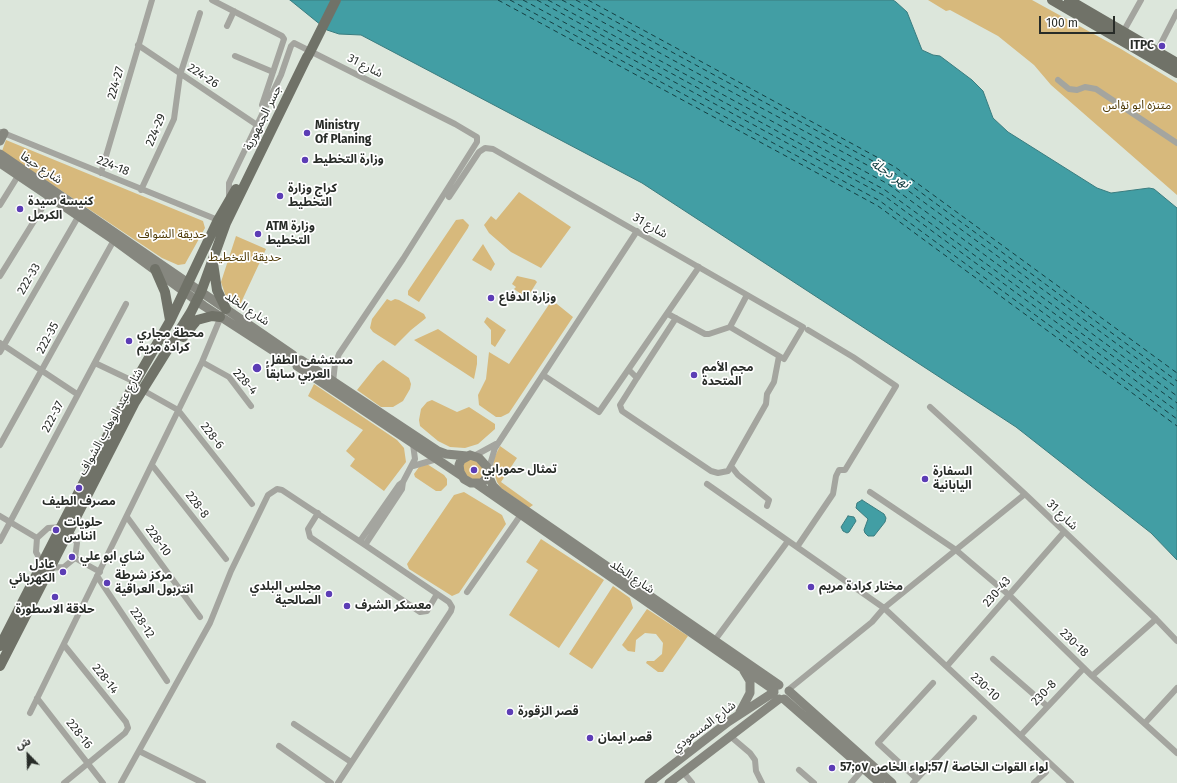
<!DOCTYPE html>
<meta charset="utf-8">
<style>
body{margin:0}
#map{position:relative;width:1177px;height:783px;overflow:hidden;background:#dce6db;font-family:"Fira Sans","Noto Sans Arabic",sans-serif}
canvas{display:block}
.north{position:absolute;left:8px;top:735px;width:40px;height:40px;-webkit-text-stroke:3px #fff;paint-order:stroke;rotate:337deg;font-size:11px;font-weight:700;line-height:16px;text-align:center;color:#282c28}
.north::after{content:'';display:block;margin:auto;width:14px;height:18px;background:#282c28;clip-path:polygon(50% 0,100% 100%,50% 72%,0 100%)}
.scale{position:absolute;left:1039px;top:16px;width:76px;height:18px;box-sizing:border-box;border:2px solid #282c28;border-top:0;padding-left:5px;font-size:12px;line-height:14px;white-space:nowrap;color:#282c28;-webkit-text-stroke:3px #fff;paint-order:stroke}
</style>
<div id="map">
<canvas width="1177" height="783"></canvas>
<div class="north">ش</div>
<div class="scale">100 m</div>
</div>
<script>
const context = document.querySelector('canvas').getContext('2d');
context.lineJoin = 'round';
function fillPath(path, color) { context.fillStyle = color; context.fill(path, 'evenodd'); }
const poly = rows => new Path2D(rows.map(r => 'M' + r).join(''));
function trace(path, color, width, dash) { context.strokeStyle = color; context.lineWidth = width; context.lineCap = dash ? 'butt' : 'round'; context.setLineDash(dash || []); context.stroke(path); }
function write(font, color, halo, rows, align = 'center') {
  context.font = font + ' "Fira Sans","Noto Sans Arabic",sans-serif'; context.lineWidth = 3.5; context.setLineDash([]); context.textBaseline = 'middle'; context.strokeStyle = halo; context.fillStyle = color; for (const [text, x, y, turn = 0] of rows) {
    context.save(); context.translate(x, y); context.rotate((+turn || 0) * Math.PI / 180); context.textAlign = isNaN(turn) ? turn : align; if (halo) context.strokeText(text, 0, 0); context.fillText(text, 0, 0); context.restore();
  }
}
const green = poly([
 [928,0,1032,0,1121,49,1177,83,1177,195,1051,85,1034,65,998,36,950,10,946,11],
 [6,140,203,221,205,228,185,264,178,265,162,258,2,151],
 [519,192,571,227,541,268,511,252,489,233,484,225,491,216,496,220],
 [463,219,469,225,468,228,419,302,408,295,408,291,456,220],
 [236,236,266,249,239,307,226,297,221,282],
 [483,244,495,264,491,271,472,260],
 [517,276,535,280,537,282,527,298,514,289,516,287,512,284],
 [387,299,391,301,395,299,399,300,424,314,426,318,411,330,395,346,373,332,370,328,372,319],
 [552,300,573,317,509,413,501,417,496,417,479,405,478,395,486,379,489,352,509,364],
 [487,317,506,330,495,347,491,344,491,330,484,322],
 [438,329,477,356,477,364,474,379,414,340],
 [383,360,409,378,411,384,410,389,403,401,393,407,381,407,357,390,377,365],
 [314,384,397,440,404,448,406,462,384,491,350,466,355,459,346,451,363,430,308,396],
 [432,400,457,412,469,407,495,424,495,429,478,444,465,448,450,447,438,441,420,426,419,420,421,409,427,402],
 [500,446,517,458,501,482,533,505,529,508,501,488,497,482,493,468,494,458],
 [470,458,483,465,486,474,478,482,463,474,463,463],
 [427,464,444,475,447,479,447,485,441,491,436,491,415,477,414,474,419,467],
 [464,492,502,515,506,524,459,593,452,596,409,569,407,564,454,495],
 [541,539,604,580,559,648,509,615,538,570,526,562],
 [613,586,630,598,633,608,592,669,569,654],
 [647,609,688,636,663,672,658,672,646,663,647,661,654,661,662,654,663,643,656,634,645,633,636,640,635,652,628,651,622,645]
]);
const water = poly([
 [290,0,893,0,896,2,907,12,922,50,933,55,940,56,972,80,983,91,993,118,1008,132,1097,188,1111,193,1149,188,1154,189,1177,208,1177,560,1151,533,1016,427,642,183,361,35,339,34,327,30,290,0],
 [862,500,884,514,886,518,885,522,874,536,868,536,865,533,864,530,868,519,856,508,857,503,862,500],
 [848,516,854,517,856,521,849,532,847,533,843,531,841,527,848,516]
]);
const ferry = poly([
 [498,0,878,206,1177,426],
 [510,0,880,201,1177,419],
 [523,0,883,195,1177,411],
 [537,0,885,190,1177,403],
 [548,0,888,184,1177,396],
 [562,0,891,178,1177,388],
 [576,0,893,172,1177,381],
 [588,0,895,167,1177,373]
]);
const street = poly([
 [212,0,282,36,284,39,262,105],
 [227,26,234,11],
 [1122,34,1141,0],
 [138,45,257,125],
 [1157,51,1177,12],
 [235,56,273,72],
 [1058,80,1069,89,1077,90,1085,87,1096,89,1177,143],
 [1,132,218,220],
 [101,173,152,0],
 [141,190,174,119,180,75,200,13],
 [449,197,479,152,485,148,493,149,803,327,784,359,779,356],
 [229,200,229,183,281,75,291,46,294,43,455,124,477,137,477,142,403,259,339,354,335,364,333,382],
 [0,205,18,176],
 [0,276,49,197],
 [730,327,747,295],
 [0,343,77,394],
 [0,352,78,217],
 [202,362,229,377,251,406],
 [95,363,135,382],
 [629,370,637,378,620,405,622,411,711,471,718,473,728,471,766,404,767,394,774,382,779,356,730,327,709,334,705,334,668,314],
 [543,375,599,412,699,267],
 [637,378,676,318],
 [146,392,178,410,252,504],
 [930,407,1025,494,1156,619,1177,641],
 [0,445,114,240],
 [474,456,496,444],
 [152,465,226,559],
 [413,466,437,459],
 [731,466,738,475,769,500,767,506],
 [488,471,495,448,637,231],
 [707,484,884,608,1071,783],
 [870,492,956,550,970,562,1009,595,1092,676,1177,753],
 [318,513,308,529,310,537,420,612,427,611,437,594],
 [0,516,37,538],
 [127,517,200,617],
 [0,541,126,304],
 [360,541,399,485,403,482],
 [365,545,402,489,403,482,415,459,413,444],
 [797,547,833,494,836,476,839,470,845,470,896,386,853,357,808,330],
 [75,558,100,572],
 [42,563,36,552,37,538,48,528,62,527],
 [49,568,64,567,75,558,77,543,69,530],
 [97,576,167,681],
 [467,592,520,516],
 [715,640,788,541],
 [993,659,1047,706],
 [947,666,1064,532],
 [1092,676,1156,619],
 [788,690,872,622,884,608,1025,494],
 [37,698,103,783],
 [30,713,202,362,222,314],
 [1145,723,1177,688],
 [294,724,351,762],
 [1021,735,1084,668],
 [730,736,750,753,755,760,756,771,762,783],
 [279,746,331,783],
 [139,751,203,783],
 [799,770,814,783],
 [683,772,692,783],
 [917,779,878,743,933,683],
 [64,783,125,733,128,728,126,722,64,645],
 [121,783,210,623,231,571,268,495,277,489,282,490,365,545,449,602,452,607,451,611,338,783],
 [851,783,864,768],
 [913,783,974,718],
 [1034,783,1046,772]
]);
const secondary = poly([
 [0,141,4,133],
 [0,154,293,355],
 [0,163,114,240,204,306,289,361],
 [301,360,438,451,446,454,467,456],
 [297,366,462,476],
 [470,455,479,458,487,467,488,476,482,483,471,483,464,479,460,472,459,465,461,460,470,455],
 [488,475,493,486,499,492,779,685],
 [477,484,774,690],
 [789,691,892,783],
 [784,699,880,783],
 [740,712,750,693,750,681,744,671],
 [649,783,728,722,774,692],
 [669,783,779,699]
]);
const primary = poly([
 [1052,0,1177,73],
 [1069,0,1177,63],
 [213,263,217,290,226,309],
 [155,269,165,292,170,320],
 [183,337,197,320,212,316,220,317],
 [0,646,135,382,170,321,218,220,236,189],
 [0,666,135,402,191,312,201,292,226,223,307,57]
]);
const primaryBridge = poly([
 [308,56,336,0]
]);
const markers = [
 [1162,46,4,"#5c3db5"],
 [307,133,4,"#5c3db5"],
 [305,160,4,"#5c3db5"],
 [280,196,4,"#5c3db5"],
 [20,209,4,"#5c3db5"],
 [258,234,4,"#5c3db5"],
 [491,298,4,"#5c3db5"],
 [129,341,4,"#5c3db5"],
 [257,368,5,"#5c3db5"],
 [694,375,4,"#5c3db5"],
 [474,470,4,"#5c3db5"],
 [925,479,4,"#5c3db5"],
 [79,488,4,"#5c3db5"],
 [56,530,4,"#5c3db5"],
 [72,557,4,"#5c3db5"],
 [63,572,4,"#5c3db5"],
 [107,583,4,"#5c3db5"],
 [811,587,4,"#5c3db5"],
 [329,594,4,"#5c3db5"],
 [55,597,4,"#5c3db5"],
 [347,606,4,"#5c3db5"],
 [510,712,4,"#5c3db5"],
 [590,738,4,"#5c3db5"],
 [832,768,4,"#5c3db5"]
];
const poiNames = [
 ["ITPC",1154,46,"right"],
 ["Ministry",315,126],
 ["Of Planing",315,140],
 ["وزارة التخطيط",313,160],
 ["كراج وزارة",288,189],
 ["التخطيط",288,203],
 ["كنيسة سيدة",28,202],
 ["الكرمل",28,216],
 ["ATM وزارة",266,227],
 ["التخطيط",266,241],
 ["وزارة الدفاع",499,298],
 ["محطة مجاري",137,334],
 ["كرادة مريم",137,348],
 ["مستشفى الطفل",266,361],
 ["العربي سابقاً",266,375],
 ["مجم الأمم",702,368],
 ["المتحدة",702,382],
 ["تمثال حمورابي",482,470],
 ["السفارة",933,472],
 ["اليابانية",933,486],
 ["مصرف الطيف",79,502,"center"],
 ["حلويات",64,523],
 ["انناس",64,537],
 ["شاي ابو علي",80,557],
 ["عادل",55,565,"right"],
 ["الكهربائي",55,579,"right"],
 ["مركز شرطة",115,576],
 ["انتربول العراقية",115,590],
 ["مجلس البلدي",321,587,"right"],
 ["الصالحية",321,601,"right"],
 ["مختار كرادة مريم",819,587],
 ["معسكر الشرف",355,606],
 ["حلاقة الاسطورة",55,610,"center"],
 ["قصر الزقورة",518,712],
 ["قصر ايمان",598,738],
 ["لواء القوات الخاصة /57;لواء الخاص ٥٧;57",840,768]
];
const streetNames = [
 ["شارع 31",365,66,27],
 ["224-26",203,76,33],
 ["224-27",116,83,-74],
 ["جسر الجمهورية",263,118,-64],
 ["224-29",156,130,-67],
 ["224-18",113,166,22],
 ["شارع حيفا",41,168,34],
 ["شارع 31",650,226,30],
 ["222-33",29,279,-60],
 ["شارع الخلد",247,309,34],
 ["222-35",48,338,-62],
 ["228-4",245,382,48],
 ["222-37",53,417,-62],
 ["شارع عبد الوهاب الشواف",111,422,-61],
 ["228-6",212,436,52],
 ["228-8",197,505,52],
 ["شارع 31",1062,515,44],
 ["228-10",158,541,54],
 ["شارع الخلد",632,577,34],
 ["230-43",997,592,-49],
 ["228-12",142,623,56],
 ["230-18",1074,643,44],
 ["228-14",105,679,51],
 ["230-10",985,687,43],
 ["230-8",1044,693,-46],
 ["شارع المسعودي",704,727,-37],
 ["228-16",79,734,52]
];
const parkNames = [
 ["متنزه ابو نؤاس",1137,106],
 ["حديقة الشواف",172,235],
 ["حديقة التخطيط",245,258]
];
const waterNames = [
 ["نهر دجلة",890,174,33]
];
fillPath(green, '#d7b97c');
fillPath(water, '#429ea4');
trace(water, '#3a7c7f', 1);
trace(ferry, '#143f42', 1, [5, 4]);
trace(street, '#a4a59f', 6);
trace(secondary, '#86877f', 9);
trace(primary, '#707268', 10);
trace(primaryBridge, '#707268', 10);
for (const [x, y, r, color] of markers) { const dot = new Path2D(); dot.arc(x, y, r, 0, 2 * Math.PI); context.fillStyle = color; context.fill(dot); trace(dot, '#fff', 1.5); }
write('bold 12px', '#282c28', '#fff', poiNames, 'left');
write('12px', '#282c28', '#fff', streetNames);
write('12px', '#4e3905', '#fff', parkNames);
write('italic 13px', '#143f42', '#fff', waterNames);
</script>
